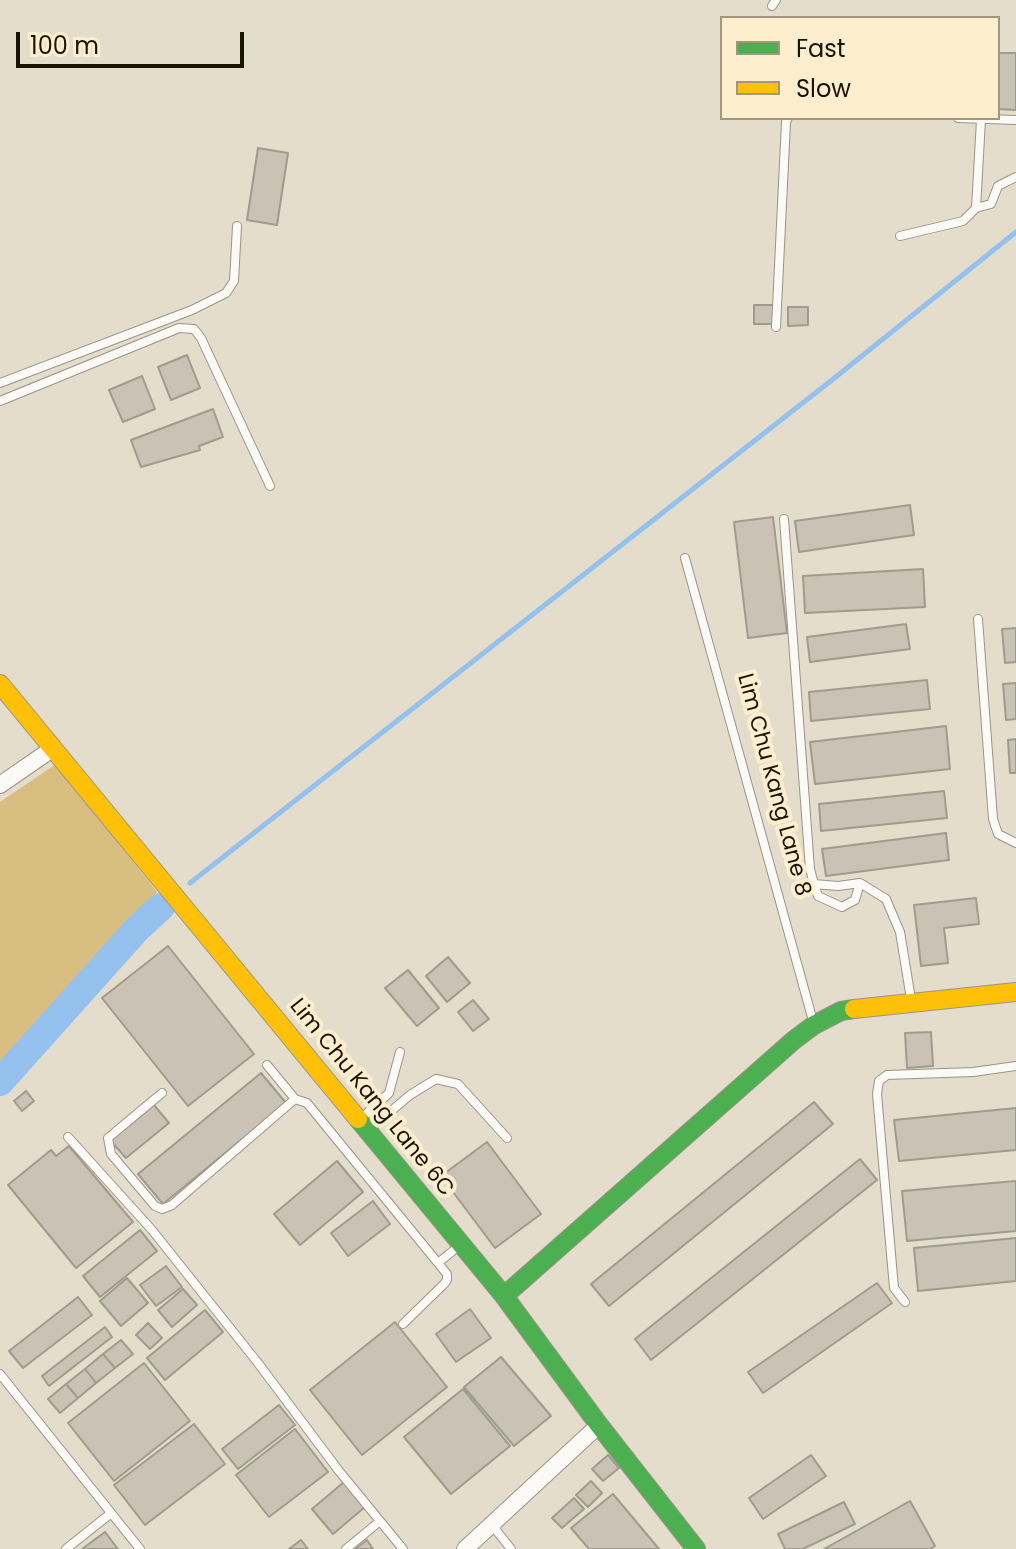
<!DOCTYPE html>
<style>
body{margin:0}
#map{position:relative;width:1016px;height:1549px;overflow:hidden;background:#e5ddcb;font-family:Poppins,sans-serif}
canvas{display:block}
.legend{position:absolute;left:720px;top:16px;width:280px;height:104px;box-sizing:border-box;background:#fdeecd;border:2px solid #a2967e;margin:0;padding:10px 14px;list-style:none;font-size:24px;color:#191308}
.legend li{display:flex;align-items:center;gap:16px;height:40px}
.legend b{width:40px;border:2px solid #a2967e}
.scale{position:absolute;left:16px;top:32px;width:228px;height:36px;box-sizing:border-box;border:4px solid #191308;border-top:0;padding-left:10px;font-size:24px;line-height:28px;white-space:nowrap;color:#191308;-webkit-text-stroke:6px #fdeecd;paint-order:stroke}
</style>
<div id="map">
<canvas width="1016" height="1549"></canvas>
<ul class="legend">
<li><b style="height:10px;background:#4caf50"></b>Fast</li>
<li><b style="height:10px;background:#ffc107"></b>Slow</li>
</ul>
<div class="scale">100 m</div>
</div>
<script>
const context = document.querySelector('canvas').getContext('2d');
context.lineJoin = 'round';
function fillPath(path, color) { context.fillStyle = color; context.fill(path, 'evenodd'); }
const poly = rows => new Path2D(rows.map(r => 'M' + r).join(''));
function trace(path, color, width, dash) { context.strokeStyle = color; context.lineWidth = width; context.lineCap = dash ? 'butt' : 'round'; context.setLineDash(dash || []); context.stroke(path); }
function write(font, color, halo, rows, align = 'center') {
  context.font = font + ' Poppins,sans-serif'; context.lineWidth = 8; context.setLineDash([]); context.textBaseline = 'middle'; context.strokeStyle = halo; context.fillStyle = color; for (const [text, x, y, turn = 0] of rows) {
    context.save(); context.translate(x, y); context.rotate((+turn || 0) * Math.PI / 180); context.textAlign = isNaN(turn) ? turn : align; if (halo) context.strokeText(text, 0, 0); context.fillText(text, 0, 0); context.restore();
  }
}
const forest = poly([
 [56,764,157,892,0,1066,0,802]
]);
const stream = poly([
 [190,883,832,380,1016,232]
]);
const river = poly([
 [0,1082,137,929,161,907]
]);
const building = poly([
 [998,53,1016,53,1016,110,998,109,998,53],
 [258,148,288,153,277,225,247,220,258,148],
 [754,305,773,305,773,324,754,324,754,305],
 [788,307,808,307,808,325,788,326,788,307],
 [187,355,200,388,171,400,158,367,187,355],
 [142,376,155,409,123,422,109,390,142,376],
 [213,409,223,437,199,446,200,450,141,467,131,440,213,409],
 [910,505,914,535,799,552,795,521,910,505],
 [773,517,787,633,748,638,734,522,773,517],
 [923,569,925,607,805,613,803,576,923,569],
 [906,624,910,649,810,662,807,637,906,624],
 [1016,628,1016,662,1005,663,1002,629,1016,628],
 [927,680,930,709,811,721,809,692,927,680],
 [1016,683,1016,719,1006,720,1003,684,1016,683],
 [946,726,950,769,815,784,810,742,946,726],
 [1016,739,1016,773,1010,773,1008,740,1016,739],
 [944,791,947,818,821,831,819,804,944,791],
 [946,833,949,860,826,876,822,849,946,833],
 [976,898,979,924,944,928,948,963,921,966,914,905,976,898],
 [168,946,254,1054,188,1106,102,998,168,946],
 [448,957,470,983,447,1002,426,976,448,957],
 [408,970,439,1008,417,1026,385,988,408,970],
 [473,1000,489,1019,473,1031,458,1012,473,1000],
 [931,1032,933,1066,907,1068,905,1033,931,1032],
 [261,1073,286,1103,163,1204,138,1174,261,1073],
 [26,1091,34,1101,22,1111,14,1101,26,1091],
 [814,1102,833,1124,609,1306,591,1284,814,1102],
 [154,1105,169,1123,126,1158,110,1140,154,1105],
 [1016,1108,1016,1150,899,1161,894,1120,1016,1108],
 [487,1142,541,1214,495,1248,441,1176,487,1142],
 [69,1146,133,1222,76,1268,8,1185,51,1150,56,1156,69,1146],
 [860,1159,877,1180,651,1360,635,1339,860,1159],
 [337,1161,363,1192,300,1245,274,1214,337,1161],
 [1016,1181,1016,1231,907,1241,902,1191,1016,1181],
 [373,1201,390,1224,348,1256,331,1233,373,1201],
 [140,1230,157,1251,100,1297,83,1276,140,1230],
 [1016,1238,1016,1281,918,1291,914,1248,1016,1238],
 [166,1266,182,1287,156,1306,140,1285,166,1266],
 [127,1278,148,1303,121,1326,100,1301,127,1278],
 [877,1283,892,1303,763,1393,748,1372,877,1283],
 [183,1289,197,1305,172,1327,158,1310,183,1289],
 [78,1297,92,1315,23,1368,9,1351,78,1297],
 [470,1309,491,1338,456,1362,436,1334,470,1309],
 [205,1310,223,1332,165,1380,147,1358,205,1310],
 [395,1322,447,1387,362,1455,310,1390,395,1322],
 [148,1323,162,1338,150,1349,136,1335,148,1323],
 [105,1327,112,1337,49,1386,42,1376,105,1327],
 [121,1340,133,1354,115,1368,103,1354,121,1340],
 [103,1354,115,1368,96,1383,85,1369,103,1354],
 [501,1357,551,1416,514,1446,464,1387,501,1357],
 [144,1363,190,1421,114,1481,68,1423,144,1363],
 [85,1369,96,1383,78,1398,66,1384,85,1369],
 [66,1384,78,1398,60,1413,48,1399,66,1384],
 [463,1389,510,1446,451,1494,404,1437,463,1389],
 [279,1405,295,1425,238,1469,222,1449,279,1405],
 [194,1424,225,1464,145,1525,114,1485,194,1424],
 [295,1429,328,1472,269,1517,236,1475,295,1429],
 [608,1455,619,1468,603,1481,592,1469,608,1455],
 [811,1455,826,1476,763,1519,749,1498,811,1455],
 [591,1481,602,1493,588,1507,576,1495,591,1481],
 [344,1482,365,1507,333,1534,312,1509,344,1482],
 [613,1494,659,1549,589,1549,571,1528,613,1494],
 [574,1498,584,1509,562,1528,552,1518,574,1498],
 [910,1501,935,1546,930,1549,824,1549,910,1501],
 [844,1502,855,1524,803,1549,785,1549,778,1534,844,1502],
 [105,1532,118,1549,82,1549,105,1532],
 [301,1540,308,1549,289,1549,301,1540],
 [367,1540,373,1549,355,1549,367,1540]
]);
const lane = poly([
 [772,6,776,0],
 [958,118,1016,120],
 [976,208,981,120],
 [900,236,963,221,976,208,991,204,998,186,1016,177],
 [776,327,786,122,788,118],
 [0,383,192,310,226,293,234,281,237,226],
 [0,401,179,328,194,329,201,338,270,486],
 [784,519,810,869,814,884,838,886,860,883,886,899,900,932,911,999],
 [685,558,813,1021],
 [978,619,993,819,998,834,1016,843],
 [814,884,818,896,842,907,855,900,860,883],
 [267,1065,295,1099,307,1103,447,1274,447,1280,444,1284,403,1324],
 [162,1093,108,1138,111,1154,155,1206,162,1209,172,1205,295,1099],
 [363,1117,389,1093,400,1052],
 [371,1128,410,1095,436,1079,458,1084,507,1138],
 [68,1137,152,1230,258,1363,339,1471,403,1549],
 [438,1263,460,1245],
 [905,1302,894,1288,877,1094,879,1081,887,1075,973,1072,1016,1066],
 [0,1374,140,1549],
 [492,1525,511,1549],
 [66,1549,110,1514],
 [346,1549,380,1521]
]);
const street = poly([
 [0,785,52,749],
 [465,1549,599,1425]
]);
const fast = poly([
 [358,1119,504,1296,599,1425,696,1549],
 [504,1296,794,1040,814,1025,841,1011,854,1009]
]);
const slow = poly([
 [0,684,358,1119],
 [854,1009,1016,992]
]);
const streetNames = [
 ["Lim Chu Kang Lane 8",773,785,75],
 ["Lim Chu Kang Lane 6C",371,1098,51]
];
fillPath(forest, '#d8be80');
trace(stream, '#94c1ed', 5);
trace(river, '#94c1ed', 28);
fillPath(building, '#cac3b5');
trace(building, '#a19b8d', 2);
trace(lane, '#9a9487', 10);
trace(street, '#9a9487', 18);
trace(fast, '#9a9487', 20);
trace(slow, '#9a9487', 20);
trace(lane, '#fbfaf7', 8);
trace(street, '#fbfaf7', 16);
trace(fast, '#4caf50', 18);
trace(slow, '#ffc107', 18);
write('22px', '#191308', '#fdeecd', streetNames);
</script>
